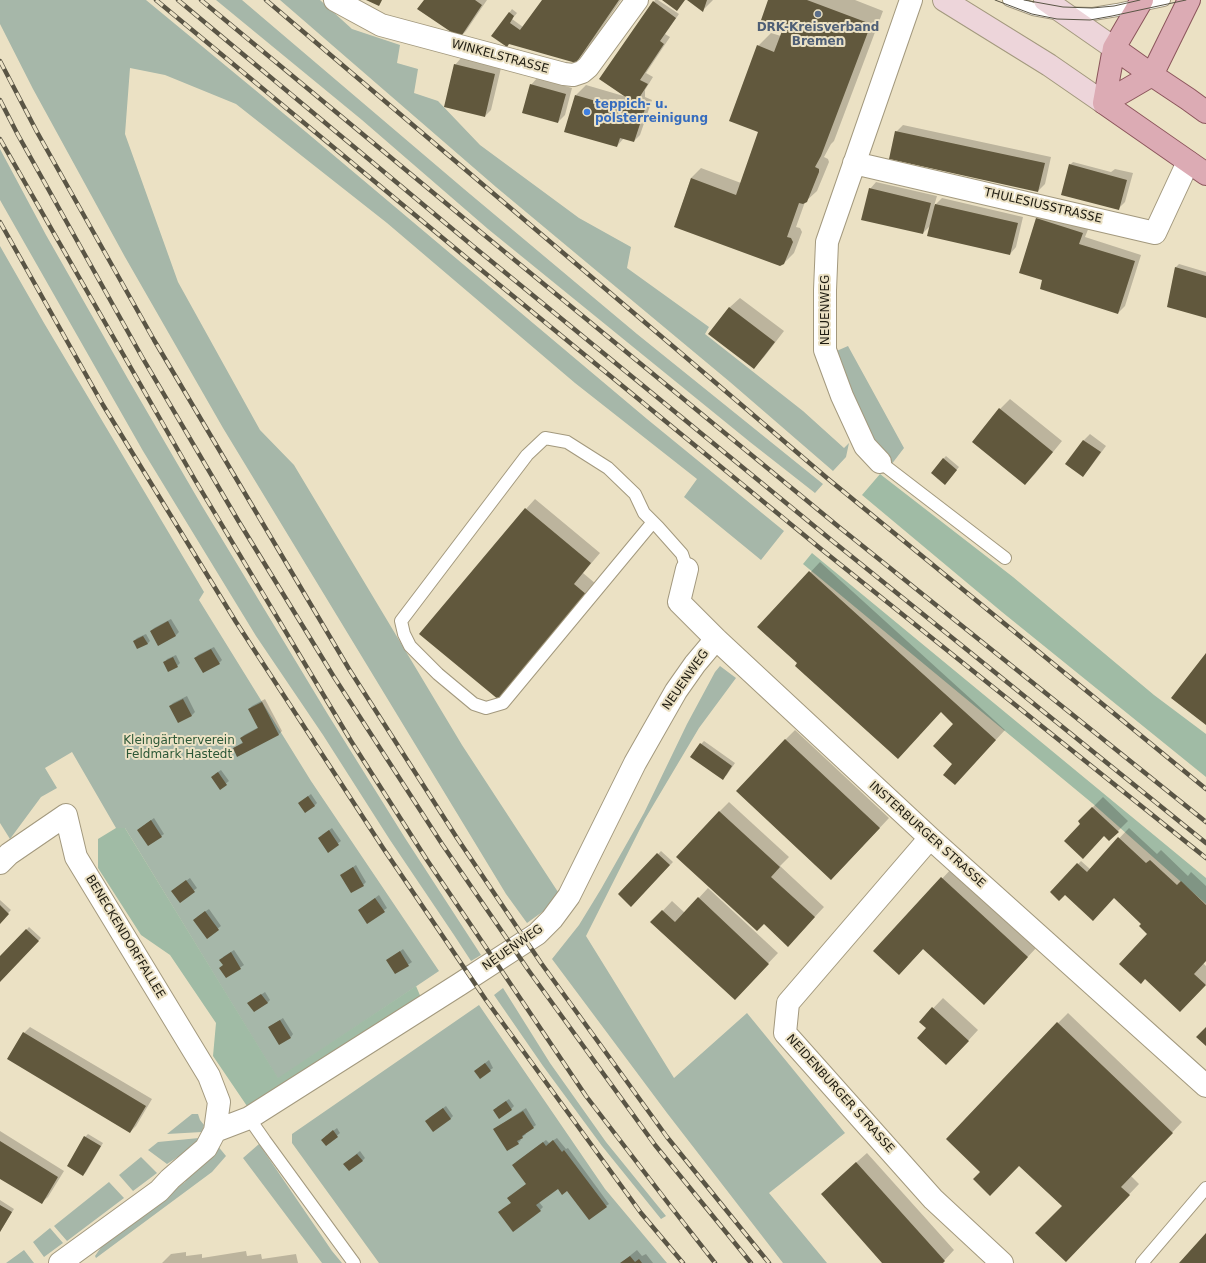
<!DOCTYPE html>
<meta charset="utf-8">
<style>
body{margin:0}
canvas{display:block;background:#ebe1c4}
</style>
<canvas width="1206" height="1263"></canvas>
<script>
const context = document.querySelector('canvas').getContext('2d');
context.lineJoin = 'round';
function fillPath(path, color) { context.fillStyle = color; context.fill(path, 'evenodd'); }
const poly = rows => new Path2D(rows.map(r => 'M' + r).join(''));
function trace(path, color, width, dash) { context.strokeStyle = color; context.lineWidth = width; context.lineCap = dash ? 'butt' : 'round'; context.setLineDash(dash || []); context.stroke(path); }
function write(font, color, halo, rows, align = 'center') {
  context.font = font + ' "DejaVu Sans",sans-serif'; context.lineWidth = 4; context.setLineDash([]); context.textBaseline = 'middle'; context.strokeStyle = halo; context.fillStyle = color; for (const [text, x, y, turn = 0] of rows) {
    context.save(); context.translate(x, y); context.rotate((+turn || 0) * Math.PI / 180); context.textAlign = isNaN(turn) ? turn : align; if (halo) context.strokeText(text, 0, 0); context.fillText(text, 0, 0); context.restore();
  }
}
const green = poly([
 [0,0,146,0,306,132,647,419,784,531,761,560,684,497,697,479,575,383,387,223,236,104,165,75,130,68,125,134,178,282,260,430,294,465,462,745,558,892,545,910,527,923,506,894,223,428,125,257,33,89,0,24],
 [216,0,242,0,464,189,637,334,823,484,815,493,750,442,488,229,362,120],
 [280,0,320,0,352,29,400,45,397,63,418,69,414,93,438,101,480,145,579,218,631,247,627,268,709,327,705,334,803,411,844,448,849,443,846,457,833,471,730,382,496,187],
 [0,149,46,235,128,379,202,506,327,713,405,838,481,955,471,961,454,935,390,840,323,735,256,636,143,451,0,200],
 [0,246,44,323,204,592,199,600,311,781,439,971,278,1079,125,828,116,828,72,752,45,768,57,788,41,797,10,839,0,823],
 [848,346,904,448,891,465,879,453,832,353],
 [720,666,736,678,699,728,645,819,586,936,674,1078,747,1013,845,1133,769,1193,827,1263,783,1263,667,1113,552,959,579,925,601,889,644,813,687,724,715,672],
 [503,988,550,1063,606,1142,666,1216,661,1219,602,1146,543,1066,494,995],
 [479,1005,605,1189,667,1263,379,1263,292,1143,292,1134],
 [192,1114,198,1114,200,1120,204,1125,202,1132,167,1134],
 [199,1138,196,1145,167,1164,148,1150,158,1142],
 [259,1144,332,1251,342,1263,322,1263,243,1158],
 [217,1145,226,1156,212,1172,96,1258,95,1256,104,1243,185,1182,191,1170],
 [141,1157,157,1173,133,1191,119,1175],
 [109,1182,124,1198,67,1241,54,1226],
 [50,1228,63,1243,44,1257,33,1242],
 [24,1250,34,1263,6,1263]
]);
const forest = poly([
 [880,474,1013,577,1154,695,1206,734,1206,777,1002,612,862,495],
 [812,553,1206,878,1206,904,1092,803,803,564],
 [116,828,125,828,278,1078,416,986,422,1000,249,1109,213,1056,216,1023,170,955,141,935,98,868,98,839]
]);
const shadow = poly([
 [425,0,487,0,466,31,460,37],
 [543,0,621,0,585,52,575,62,493,36,512,9,517,13,512,19,523,27],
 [655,0,658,0,679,14,665,34,670,37,646,73,653,77,645,90,645,97,652,100,640,135,634,141,624,138,617,146,576,95,586,85,627,97,654,2],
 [689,0,713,0,703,10],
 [769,0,855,0,883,11,834,141,831,144,824,157,828,159,829,162,817,191,805,202,796,227,800,228,802,232,794,253,784,263,675,226,691,178,701,168,741,183,760,132,758,46,771,33,781,36,783,31],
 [461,58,501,68,491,110,485,116,455,65],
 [537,78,572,88,565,115,558,122,531,85],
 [903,125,1051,157,1045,184,1038,191,896,132],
 [1073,162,1111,172,1115,169,1133,173,1125,202,1118,209,1070,165],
 [876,182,937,196,934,206,942,198,1023,217,1016,247,1010,254,931,225,923,233,870,189],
 [1043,212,1089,227,1085,237,1141,255,1125,306,1118,313,1044,280,1037,219],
 [1179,264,1206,272,1206,317,1169,306,1176,267],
 [740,298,784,331,764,357,754,367,710,334,730,307],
 [1010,399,1062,441,1035,474,1025,484,1000,409],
 [1090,434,1106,446,1089,469,1083,475,1067,464,1084,440],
 [946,456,959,467,948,480,943,459],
 [535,499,600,553,583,573,596,584,509,689,526,509],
 [820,562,1005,730,964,774,954,764,955,723,941,711,799,663,759,627],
 [171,619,179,632,176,635,159,644,151,631,154,628],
 [146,634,150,641,147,644,134,641,137,638],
 [214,647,222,660,219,663,195,658,198,655],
 [176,655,180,663,177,666,165,662,167,659],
 [187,696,195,712,192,715,179,722,170,706,173,703],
 [265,699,282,731,279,734,238,756,234,748,243,742,241,738,244,735,259,727,249,709,252,706],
 [795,730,889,818,841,869,785,740],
 [704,741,735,763,726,776,701,744],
 [221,770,229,781,220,788,215,774],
 [311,794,317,803,314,806,299,803],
 [1103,797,1128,821,1109,840,1104,835,1082,824,1079,821],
 [729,802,789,857,780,866,824,907,798,935,719,812],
 [154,818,164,834,161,836,138,830],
 [332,828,341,841,328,851,322,835],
 [1129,828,1157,854,1161,850,1188,876,1191,872,1206,886,1206,960,1203,963,1206,966,1206,984,1190,1001,1143,924,1114,897,1067,895,1051,892,1081,861,1090,869],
 [661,851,673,862,631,905,620,894],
 [356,865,366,882,363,885,341,875],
 [952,868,1037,947,993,994,924,948,899,974,875,951],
 [190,878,197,888,180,901,176,888],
 [708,888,778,953,744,989,652,922,672,901,685,913],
 [379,895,387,908,367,922,359,910],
 [0,900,11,910,0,922],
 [209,909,221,926,207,937,197,917],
 [29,927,41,938,0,981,0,958],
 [403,949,412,962,396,973,391,958],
 [234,950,244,965,226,977,223,965,223,957],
 [265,992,270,1000,267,1003,249,1003],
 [943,998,978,1030,956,1054,920,1022],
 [1068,1013,1182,1122,1131,1176,1139,1184,1075,1251,1063,1206,1019,1165,982,1172,1058,1023],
 [283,1018,293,1034,291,1037,269,1027],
 [30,1027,152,1099,136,1126,130,1132,24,1033],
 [489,1060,493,1068,490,1070,475,1071],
 [509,1099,514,1106,511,1109,497,1107],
 [446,1106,453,1116,450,1119,429,1118],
 [526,1108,536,1125,525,1133,526,1134,520,1139,521,1140,518,1143,494,1129],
 [337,1128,340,1133,326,1145,325,1137],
 [0,1131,64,1171,48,1197,41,1203,0,1177],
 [88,1134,103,1143,86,1172,83,1175,85,1137],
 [557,1138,566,1149,568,1148,609,1204,606,1206,567,1189,558,1187,539,1202,543,1207,540,1210,502,1209,512,1202,527,1184,516,1162,546,1140,549,1143],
 [360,1151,365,1158,362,1161,344,1164],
 [867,1153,954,1250,942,1263,884,1263,832,1184],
 [0,1200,14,1209,0,1232],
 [637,1250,642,1256,646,1254,653,1263,621,1263],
 [246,1251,247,1256,261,1254,262,1259,296,1254,298,1263,162,1263,171,1254,186,1252,186,1256,202,1254,202,1258]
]);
const building = poly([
 [366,0,382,0,379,6],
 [424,0,475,0,482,5,460,38,417,9],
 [542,0,619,0,576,63,509,44,507,47,491,36,509,12,514,16,510,23,520,30],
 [662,0,685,0,677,11],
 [687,0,707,0,703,12],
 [768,0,807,0,871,24,821,156,815,167,819,169,819,172,807,202,803,204,799,203,787,237,791,238,793,242,784,264,780,266,674,227,691,178,736,195,758,132,729,121,757,45,774,52,782,31,760,23],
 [653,1,676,18,660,41,664,44,640,80,648,84,639,98,639,103,646,106,634,142,620,138,617,147,564,132,575,95,624,109,627,98,599,79],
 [454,64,495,74,485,117,444,107],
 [530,84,566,94,558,123,522,113],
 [895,131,1045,163,1038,192,889,159],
 [1069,164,1127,180,1119,210,1061,195],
 [869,188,931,203,923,234,861,220],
 [935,204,1018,223,1010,255,927,236],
 [1036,218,1083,233,1079,244,1135,261,1118,314,1040,289,1042,280,1019,273],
 [1175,267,1206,276,1206,318,1167,307],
 [729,307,775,342,754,369,708,334],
 [999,408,1053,452,1025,485,972,442],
 [1083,440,1101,452,1083,477,1065,464],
 [943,458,957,470,945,485,931,473],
 [525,508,591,563,574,584,587,595,499,700,419,634],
 [809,571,996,740,955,785,943,775,952,764,933,746,953,724,941,712,898,759,795,666,797,663,757,627],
 [168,621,176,636,158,646,150,631],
 [143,636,148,644,137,649,133,641],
 [211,649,220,664,203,673,194,658],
 [1206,653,1206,725,1171,698],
 [173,657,178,667,168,672,163,662],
 [183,699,192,716,178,723,169,706],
 [262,702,279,735,237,757,233,748,243,743,240,738,258,728,248,709],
 [785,739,880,828,831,880,736,791],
 [700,743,732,766,723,780,690,757],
 [218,772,227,785,220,790,211,777],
 [308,796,315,806,305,813,298,803],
 [1092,807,1119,832,1109,841,1104,836,1083,859,1064,841,1080,824,1078,821],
 [719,811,780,867,771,877,815,917,788,947,764,924,757,931,676,857],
 [151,820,162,837,148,846,137,830],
 [329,830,339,845,328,853,318,838],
 [1118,837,1146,863,1150,860,1177,885,1181,881,1206,905,1206,961,1194,974,1206,985,1180,1012,1145,979,1141,984,1119,964,1147,934,1139,926,1141,924,1114,898,1093,921,1065,895,1059,901,1050,892,1077,863,1087,872],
 [657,853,670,865,631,907,618,894],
 [353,867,364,886,351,893,340,875],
 [941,877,1028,957,984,1005,923,949,899,975,873,951],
 [186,880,195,892,180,903,171,891],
 [698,897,769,964,735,1000,650,922,662,910,675,922],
 [375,898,385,912,367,924,358,910],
 [0,905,9,914,0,924],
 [205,911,219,930,207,939,193,920],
 [26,929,39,941,0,982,0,956],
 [400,951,409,966,395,974,386,960],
 [231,952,241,969,226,978,219,968,223,965,219,960],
 [261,994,268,1003,254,1012,247,1003],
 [932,1007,969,1041,946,1065,917,1038,926,1028,919,1022],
 [280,1020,291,1038,279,1045,268,1027],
 [1057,1022,1173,1133,1121,1187,1130,1195,1066,1262,1035,1233,1062,1206,1019,1166,990,1196,973,1179,980,1172,946,1139],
 [1206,1027,1206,1046,1196,1037],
 [23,1032,146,1106,130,1133,7,1059],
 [485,1063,491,1071,480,1079,474,1071],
 [506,1101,512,1110,499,1119,493,1110],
 [443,1108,451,1119,433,1132,425,1121],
 [523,1111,534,1128,522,1136,523,1138,517,1141,519,1144,507,1151,493,1129],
 [333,1130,338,1137,326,1146,321,1140],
 [84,1136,101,1146,83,1176,67,1166],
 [553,1140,562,1152,564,1150,607,1207,589,1220,567,1191,562,1195,558,1189,536,1205,541,1211,513,1232,498,1212,511,1203,507,1198,526,1184,512,1165,543,1142,546,1146],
 [0,1141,58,1177,42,1204,0,1179],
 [357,1154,363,1161,349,1171,343,1164],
 [856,1162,945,1261,943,1263,882,1263,821,1194],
 [0,1205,12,1212,0,1232],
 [1206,1233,1206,1263,1179,1263],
 [630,1256,635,1262,639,1259,642,1263,620,1263]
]);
const service = poly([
 [1009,0,1033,9,1055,13,1093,14,1117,10,1164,0],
 [880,462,1005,558],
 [653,522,503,703,486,708,474,704,438,674,410,646,404,634,401,621,527,455,545,438,567,442,608,468,635,494,644,513,658,527,682,554,687,569],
 [249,1118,265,1141,354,1263],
 [1142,1263,1206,1188]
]);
const minor = poly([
 [335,0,381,25,564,74,573,75,582,72,588,67,637,0],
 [854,163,1155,233,1188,162],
 [880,462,865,446,842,396,825,350,825,290,827,242,911,0],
 [687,569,679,602,716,639,930,838,1206,1086],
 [930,838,788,1003,785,1033,933,1199,1002,1263],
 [0,863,9,854,66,815,76,857,209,1076,219,1102,215,1131,206,1148,170,1179,159,1191,60,1263],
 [215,1131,249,1118,460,984,537,934,552,919,569,896,635,763,676,691,695,664,716,639]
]);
const secondary = poly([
 [944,0,1049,65,1104,103],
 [1045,0,1114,48]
]);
const primary = poly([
 [1114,48,1152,75,1188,99,1206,112],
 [1104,103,1152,75,1189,0],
 [1104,103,1206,174],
 [1104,103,1114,48,1142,0]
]);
const tram = poly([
 [995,0,1032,14,1057,19,1090,20,1112,16,1186,0],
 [1024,0,1063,7,1092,8,1114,6,1140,0]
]);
const rail = poly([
 [156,0,468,259,821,549,1206,858],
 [178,0,474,247,830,539,1206,843],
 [201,0,483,234,839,527,1206,822],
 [266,0,682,354,827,478,1206,789],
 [0,61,37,132,154,340,349,669,457,838,541,963,667,1137,769,1263],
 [0,100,18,135,142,357,239,522,334,677,442,844,529,971,655,1145,751,1263],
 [0,139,195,480,351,741,427,860,586,1096,668,1203,715,1263],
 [0,222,103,405,236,622,383,848,486,1000,641,1213,683,1263]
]);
const markers = [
 [818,14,4,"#5c6f8a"],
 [587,112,4,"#3f7fe0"]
];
const serviceNames = [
 ["DRK-Kreisverband",818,28],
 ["Bremen",818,42]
];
const streetNames = [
 ["WINKELSTRASSE",500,57,15],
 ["THULESIUSSTRASSE",1043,206,13],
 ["NEUENWEG",826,310,-90],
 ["NEUENWEG",686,680,-55],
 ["INSTERBURGER STRASSE",927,835,42],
 ["BENECKENDORFFALLEE",125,937,59],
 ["NEUENWEG",513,948,-35],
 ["NEIDENBURGER STRASSE",840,1094,48]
];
const shopNames = [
 ["teppich- u.",595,105],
 ["polsterreinigung",595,119]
];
const parkNames = [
 ["Kleingärtnerverein",179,741],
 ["Feldmark Hastedt",179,755]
];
fillPath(green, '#a6b7a9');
fillPath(forest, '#a0bba5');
fillPath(shadow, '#0003');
fillPath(building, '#61583d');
trace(service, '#a3997e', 14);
trace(minor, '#a3997e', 24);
trace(secondary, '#a3997e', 24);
trace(primary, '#8b555b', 24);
trace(service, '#fff', 12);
trace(minor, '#fff', 22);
trace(secondary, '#edd5da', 22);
trace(primary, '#dcabb4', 22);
trace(tram, '#5a5545', 1);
trace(rail, '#5a5545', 4.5);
trace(rail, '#ebe1c4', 3, [9]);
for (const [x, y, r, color] of markers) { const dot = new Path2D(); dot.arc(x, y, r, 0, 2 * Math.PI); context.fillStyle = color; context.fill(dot); trace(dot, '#ebe1c4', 1.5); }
write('bold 12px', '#4e5e75', '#ebe1c4', serviceNames);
write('12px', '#201d12', '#ebe1c4', streetNames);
write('bold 12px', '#366cbe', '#ebe1c4', shopNames, 'left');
write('12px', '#2b5736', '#ebe1c4', parkNames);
</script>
